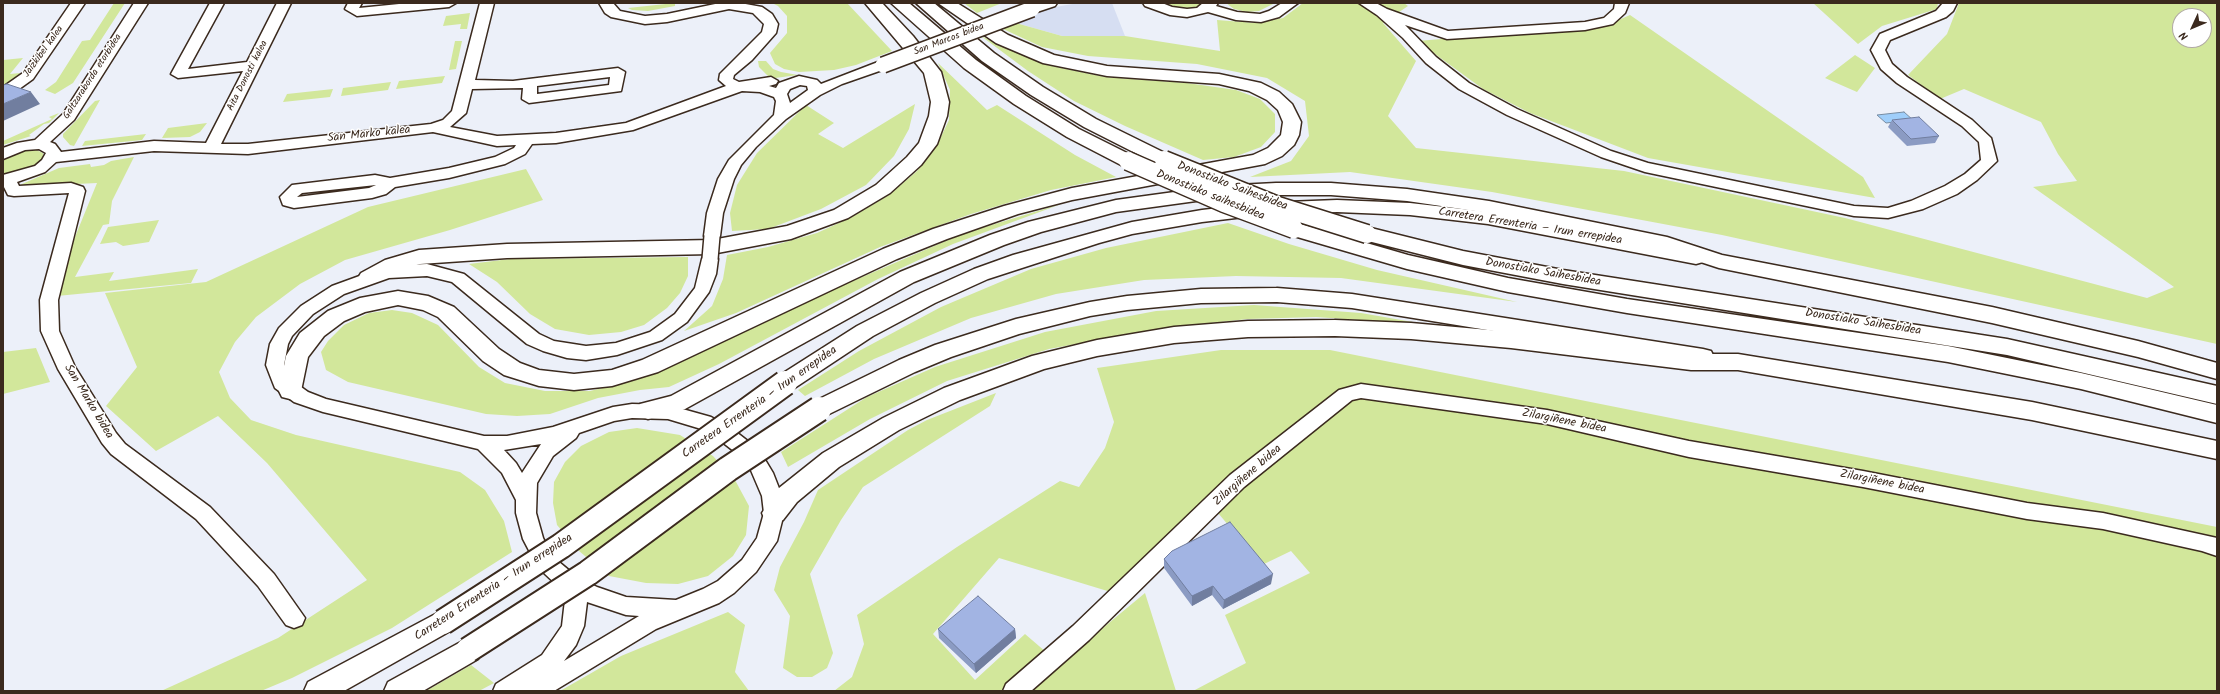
<!DOCTYPE html>
<html>
<head>
<meta charset="utf-8">
<style>
  body { margin:0 }
  #map { position:relative; width:2220px; height:694px; overflow:hidden; background:#ecf0f9; font-family:Kalam,sans-serif }
  canvas { display:block }
  .frame { position:absolute; inset:0; border:4px solid #3b2a1e; pointer-events:none }
  .north { position:absolute; left:2172px; top:8px; width:40px; height:40px; box-sizing:border-box; background:#fff; border:1px solid #b1aaa5; border-radius:50%; rotate:226deg; font-size:11px; font-weight:700; line-height:16px; text-align:center; color:#3b2a1e }
  .north::after { content:''; display:block; margin:auto; width:14px; height:18px; background:#3b2a1e; clip-path:polygon(50% 0,100% 100%,50% 72%,0 100%) }
</style>
</head>
<body>
<div id="map">
<canvas width="2220" height="694"></canvas>
<div class="frame"></div>
<div class="north">N</div>
</div>
<script>
const ctx = document.querySelector('canvas').getContext('2d');
ctx.lineJoin = 'round';
function paint(path, color) {
  ctx.fillStyle = color;
  ctx.fill(path, 'evenodd');
}
function shape(rows) {
  const path = new Path2D();
  for (const r of rows) {
    path.moveTo(r[0], r[1]);
    for (let i = 2; i < r.length; i += 2) path.lineTo(r[i], r[i + 1]);
  }
  return path;
}
function stroke(path, color, width, dash) {
  ctx.strokeStyle = color;
  ctx.lineWidth = width;
  ctx.lineCap = dash ? 'butt' : 'round';
  ctx.setLineDash(dash || []);
  ctx.stroke(path);
}
function write(font, color, halo, rows, align = 'center') {
  ctx.font = font + ' Kalam,sans-serif';
  ctx.lineWidth = 3;
  ctx.setLineDash([]);
  ctx.textBaseline = 'middle';
  ctx.strokeStyle = halo;
  ctx.fillStyle = color;
  for (const [text, x, y, turn = 0] of rows) {
    ctx.save();
    ctx.translate(x, y);
    ctx.rotate((+turn || 0) * Math.PI / 180);
    ctx.textAlign = isNaN(turn) ? turn : align;
    if (halo) ctx.strokeText(text, 0, 0);
    ctx.fillText(text, 0, 0);
    ctx.restore();
  }
}
const built = shape([
  [1078,3,1112,3,1125,36,1062,36,1016,23,1019,19,1050,8]
]);
const green = shape([
  [114,3,125,3,73,83,55,94,45,90,56,82,82,41,90,40],
  [675,3,675,6,648,11,632,10,628,8],
  [772,3,847,3,892,51,856,65,834,70,799,72,784,69,775,64,770,53,787,33,787,16,778,6],
  [964,3,1002,3,977,13],
  [1162,3,1204,3,1194,9,1179,10],
  [1226,3,1275,3,1259,11,1247,12,1234,9],
  [1303,3,1404,3,1408,6,1383,23,1416,61,1388,116,1416,148,1624,171,1845,218,2147,298,2174,287,2033,187,2077,181,2058,154,2041,122,1964,89,1940,99,1908,75,1947,34,1959,3,2217,3,2217,344,1722,235,1492,192,1350,172,1250,177,1291,161,1309,136,1305,101,1267,78,1197,64,1088,56,1042,47,1001,28,1016,23,1062,36,1125,36,1220,51,1217,20,1256,23,1283,18],
  [2180,16,2204,16,2204,40,2180,40],
  [1813,3,1938,3,1937,9,1882,26,1858,44],
  [470,13,467,29,460,29,461,24,443,26,446,16],
  [1630,15,1863,177,1875,198,1648,158,1530,113,1483,89,1417,41,1605,26],
  [981,36,1047,65,1105,77,1187,83,1236,90,1260,99,1275,114,1275,132,1261,147,1234,157,1203,160,1125,126,1074,101,1028,71],
  [455,41,462,41,456,69,449,70],
  [1855,55,1875,68,1857,92,1825,78],
  [23,58,10,74,20,73,16,79,3,89,3,60],
  [758,61,766,61,773,69,781,72,798,75,775,78,768,76,759,67],
  [938,63,987,110,997,105,1075,155,1116,177,1051,190,971,214,880,247,736,313,684,331,712,306,723,279,727,255,768,247,817,233,852,217,889,195,917,171,936,147,949,120,950,90],
  [445,76,442,83,396,89,399,81],
  [391,82,388,90,341,96,343,88],
  [333,89,330,97,283,102,287,94],
  [100,100,74,146,70,145,63,137,63,134,95,101],
  [915,104,909,129,894,156,866,185,821,209,768,229,732,231,730,213,737,185,757,153,806,105,834,123,818,134,843,148],
  [59,113,49,123,44,124,29,135,31,136,3,145,3,141,52,119,49,117],
  [207,123,200,132,190,137,162,138,168,128],
  [146,134,142,140,82,146,85,141],
  [34,149,43,153,44,157,36,165,11,175,3,175,3,157,19,151],
  [134,157,112,201,109,224,103,225,75,277,114,272,109,281,198,269,191,283,57,296,63,280,57,281,97,183,15,187,59,168,90,164,91,167,104,165,111,161],
  [526,169,543,200,450,230,345,260,300,284,256,317,235,342,219,372,230,398,251,420,296,435,460,472,485,490,504,521,512,552,392,628,292,678,261,691,161,691,278,638,367,580,267,463,218,416,156,451,106,406,137,367,105,293,206,282,368,207],
  [1064,203,953,244,878,279,719,364,669,387,640,390,598,398,550,414,517,416,486,414,348,382,326,370,321,352,328,341,344,325,369,313,392,310,412,313,438,325,479,367,505,383,545,391,590,391,639,379,811,299,962,234],
  [159,220,149,242,123,246,116,242,100,244,108,227],
  [1228,223,1289,244,1377,270,1517,302,1341,278,1236,276,1144,280,1056,294,971,318,874,359,805,396,798,390,859,351,941,307,1031,269,1106,248],
  [688,257,688,276,680,293,667,308,644,325,621,332,589,335,555,329,530,314,497,282,469,264,510,259],
  [1254,305,1361,313,1430,325,1316,317,1248,319,1163,328,1049,349,947,381,870,419,788,467,781,452,867,397,935,367,1045,332,1156,311],
  [36,348,50,382,3,394,3,352],
  [1221,350,1330,350,2217,527,2217,691,1193,691,1246,663,1225,615,1310,573,1291,551,1262,565,1207,500,1114,593,999,558,933,634,975,680,1025,634,1046,652,1001,691,834,691,852,677,864,644,857,615,957,547,1060,481,1079,487,1105,448,1114,422,1097,368],
  [996,393,990,406,863,487,841,520,810,574,833,653,827,668,812,677,797,677,783,668,790,616,774,590,780,567,804,522,818,490,908,430,927,420],
  [637,428,680,435,713,456,735,480,749,506,746,535,733,556,708,576,678,584,646,583,609,576,579,551,557,525,553,503,554,482,565,462,581,446,609,432],
  [1145,593,1176,691,1027,691],
  [728,612,745,625,735,672,749,691,560,691,621,656],
  [471,665,494,683,479,691,426,691]
]);
const water = shape([
  [1904,112,1913,120,1886,123,1877,115,1904,112]
]);
const minor = shape([
  [71,3,85,3,33,79,8,97,3,98,3,87,23,73,71,3],
  [134,3,148,3,74,120,50,142,55,144,61,152,154,141,206,143,243,71,178,78,171,74,210,3,224,3,188,69,247,62,277,3,291,3,221,144,248,144,431,124,443,120,452,111,480,3,494,3,475,80,513,81,618,68,625,72,621,91,529,103,522,99,523,88,472,89,466,113,450,127,497,136,556,133,626,123,726,86,719,80,720,74,762,32,764,24,753,13,729,9,667,22,645,24,611,17,605,13,599,3,613,3,620,11,645,16,667,14,720,3,740,3,762,7,772,14,778,24,776,33,752,60,734,75,733,79,739,82,771,77,778,81,776,84,769,86,776,88,779,83,799,76,817,80,821,84,878,62,888,62,890,65,888,68,842,84,820,95,786,119,756,147,741,165,734,179,723,213,720,236,718,240,712,241,706,240,704,236,707,213,718,179,729,160,774,115,776,101,774,97,760,92,742,91,633,130,556,143,532,144,525,154,505,164,449,178,395,187,386,194,372,198,294,208,283,205,280,197,292,185,375,175,390,178,449,168,495,157,514,148,516,145,497,146,433,132,248,154,154,151,56,162,45,172,17,182,19,186,71,183,83,187,85,191,58,300,59,331,75,367,116,433,125,444,210,507,274,574,305,618,302,625,294,628,286,625,258,586,196,519,111,454,102,443,58,369,41,331,40,300,69,193,14,196,8,195,3,185,3,175,35,166,42,160,46,153,39,149,25,150,3,159,3,148,17,143,35,140,63,114,134,3],
  [610,77,609,85,537,94,537,86,610,77],
  [800,85,807,86,808,90,790,103,787,94,790,89,800,85],
  [376,185,369,188,297,197,302,193,376,185],
  [348,3,362,3,359,8,409,3,456,3,449,7,357,16,345,9,348,3],
  [1037,3,1057,3,1055,6,1037,12,1027,12,1025,9,1027,6,1037,3],
  [1143,3,1162,3,1172,7,1187,9,1197,8,1203,3,1218,3,1216,6,1237,12,1260,14,1269,11,1282,3,1298,3,1279,17,1261,22,1236,20,1208,12,1187,17,1170,15,1145,6,1143,3],
  [1359,3,1376,3,1387,9,1448,31,1585,22,1604,18,1614,9,1615,3,1629,3,1625,13,1613,24,1585,30,1447,39,1405,25,1436,57,1469,83,1517,109,1611,151,1648,163,1854,206,1888,208,1911,201,1945,186,1965,174,1981,160,1979,142,1962,126,1897,83,1881,69,1871,50,1880,34,1936,11,1943,3,1957,3,1953,11,1946,17,1890,40,1885,50,1892,64,1907,77,1972,120,1991,138,1997,161,1977,180,1957,194,1923,209,1888,218,1854,216,1645,172,1601,157,1507,115,1459,89,1426,63,1403,38,1377,15,1359,3],
  [710,253,716,255,718,259,716,274,709,292,687,322,662,340,617,355,586,360,567,358,543,351,527,344,452,282,427,276,389,278,344,294,313,314,292,336,288,344,284,365,290,379,308,392,326,399,484,436,507,436,553,427,613,407,632,404,668,405,711,417,731,428,749,442,764,458,773,473,782,496,784,513,777,541,756,572,734,593,719,603,656,629,554,691,493,691,496,684,542,655,562,626,565,600,561,589,545,574,534,560,523,539,516,513,516,500,502,473,478,449,323,412,294,402,275,388,273,383,266,365,270,344,279,328,301,306,332,286,387,266,427,264,464,274,539,334,554,341,586,346,616,343,650,332,675,314,695,288,702,259,704,255,710,253],
  [632,418,668,419,698,428,717,438,735,452,750,468,762,496,764,513,757,538,742,560,718,581,703,589,676,600,626,597,597,587,577,577,559,562,548,548,543,538,536,513,537,483,553,456,576,438,579,433,614,421,632,418],
  [541,444,522,473,516,463,504,450,541,444],
  [587,602,626,615,639,616,564,661,576,645,584,626,587,602],
  [1361,384,1547,410,1689,441,1863,471,2027,503,2103,513,2217,538,2217,556,2202,551,2103,529,2027,519,1863,487,1689,457,1547,424,1361,398,1352,400,1244,487,1089,640,1031,691,1003,691,1006,684,1073,626,1230,475,1339,390,1361,384]
]);
const major = shape([
  [1337,200,1410,203,1488,212,1696,250,1703,252,1706,257,1703,262,1696,264,1488,224,1410,215,1337,212,1261,215,1202,222,1132,234,1099,243,988,279,935,303,873,336,793,389,785,391,777,389,774,383,777,377,857,326,921,293,974,269,1013,255,1132,222,1202,210,1261,203,1337,200],
  [1277,288,1352,294,1703,349,1711,351,1714,357,1711,363,1703,365,1352,308,1277,302,1201,303,1127,310,1090,316,1019,334,951,357,915,372,827,415,819,418,811,415,807,409,811,403,899,360,935,345,1016,319,1090,302,1127,296,1201,289,1277,288],
  [443,610,452,614,456,622,452,630,344,691,304,691,308,682,443,610],
  [468,638,478,641,482,650,478,659,423,691,384,691,388,682,468,638]
]);
const highway = shape([
  [865,3,882,3,913,36,941,72,949,102,947,116,937,144,921,165,890,193,848,218,791,239,712,254,507,258,420,264,399,270,368,285,361,283,358,278,361,273,385,260,419,250,507,244,712,240,787,226,834,210,876,185,907,157,919,143,929,116,931,102,924,73,865,3],
  [891,3,909,3,976,60,1026,96,1079,129,1135,157,1137,161,1135,165,1128,167,1121,165,1067,137,1014,104,964,68,891,3],
  [916,3,934,3,994,53,1043,87,1096,119,1171,156,1173,160,1171,164,1164,166,1157,164,1084,127,1031,95,982,61,916,3],
  [938,3,957,3,1008,35,1054,55,1107,66,1219,74,1261,83,1279,92,1292,104,1301,122,1299,135,1294,145,1282,156,1265,164,1072,200,1018,214,947,239,897,259,658,372,612,386,574,390,539,386,504,375,483,361,438,317,423,310,398,305,365,312,344,321,324,336,308,357,301,391,298,397,290,399,282,397,279,391,286,356,300,333,328,311,360,298,398,291,428,296,454,307,499,349,520,363,539,370,574,374,612,370,642,360,883,249,933,229,1004,206,1072,188,1253,155,1268,148,1281,135,1283,122,1278,110,1267,100,1249,91,1219,84,1107,76,1043,63,996,43,938,3],
  [1276,183,1331,183,1407,189,1489,201,1667,237,1722,255,1992,307,2138,341,2217,363,2217,379,2138,357,1992,323,1719,268,1664,250,1489,213,1407,201,1331,195,1276,195,1218,198,1116,212,1041,232,1004,245,914,282,685,409,648,419,640,416,636,410,640,404,671,396,900,272,990,235,1028,222,1116,200,1218,186,1276,183],
  [1294,222,1408,255,1508,278,1627,299,1948,346,2081,373,2217,405,2217,423,2081,389,1948,362,1627,313,1508,292,1407,269,1287,234,1284,229,1287,224,1294,222],
  [1367,227,1463,251,1563,270,2007,339,2217,386,2217,404,2007,355,1563,284,1463,265,1360,239,1357,234,1360,229,1367,227],
  [1335,320,1411,323,1511,332,1691,354,1738,354,2032,402,2217,441,2217,459,2032,420,1738,370,1691,370,1511,348,1411,339,1335,336,1248,337,1174,343,1097,356,1044,369,960,400,899,430,839,467,797,502,783,520,774,523,765,520,762,513,779,488,823,453,883,418,944,388,1032,356,1097,340,1174,327,1248,321,1335,320]
]);
const minorBridge = shape([
  [883,65,1032,9],
  [710,259,712,236]
]);
const majorBridge = shape([
  [443,622,561,546,785,383],
  [468,650,588,573,728,469,819,409]
]);
const highwayBridge = shape([
  [1164,160,1278,206,1367,234],
  [1128,161,1224,203,1294,229]
]);
const wall = shape([
  [1892,120,1939,136,1935,143,1907,146,1888,127],
  [1164,559,1271,584,1223,609,1212,595,1192,606,1164,568],
  [938,629,1015,629,1016,638,976,673,939,638]
]);
const shadedWall = shape([
  [31,92,40,104,3,121,3,104],
  [1273,574,1271,584,1223,609,1224,600],
  [1213,586,1212,595,1192,606,1192,596],
  [1015,629,1016,638,976,673,974,664]
]);
const building = shape([
  [7,84,31,92,3,104,3,85,7,84],
  [1919,117,1939,136,1911,139,1892,120,1919,117],
  [1230,522,1273,574,1224,600,1213,586,1192,596,1164,559,1172,551,1230,522],
  [978,596,1015,629,974,664,938,629,978,596]
]);
const farStreetnames = [
  ["San Marcos bidea",949,40,-21],
  ["Jaizkibel kalea",44,52,-54],
  ["Aita Donosti kalea",248,76,-63],
  ["Galtzaraborda etorbidea",93,77,-57]
];
const streetNames = [
  ["San Marko kalea",369,135,-6],
  ["Donostiako Saihesbidea",1232,187,21],
  ["Donostiako saihesbidea",1210,196,22],
  ["Carretera Errenteria – Irun errepidea",1530,227,9],
  ["Donostiako Saihesbidea",1543,273,10],
  ["Donostiako Saihesbidea",1863,323,9],
  ["San Marko bidea",88,402,59],
  ["Carretera Errenteria – Irun errepidea",760,403,-35],
  ["Zilargiñene bidea",1564,422,11],
  ["Zilargiñene bidea",1248,476,-41],
  ["Zilargiñene bidea",1882,483,11],
  ["Carretera Errenteria – Irun errepidea",494,588,-33]
];
paint(built, '#d6def2');
paint(green, '#d2e79b');
paint(water, '#9fcefa');
stroke(water, '#778ca2', 1);
stroke(minor, '#3b2a1e', 3);
stroke(major, '#3b2a1e', 3);
stroke(highway, '#3b2a1e', 3);
paint(minor, '#fff');
paint(major, '#fff');
paint(highway, '#fff');
stroke(minorBridge, '#3b2a1e', 18, []);
stroke(majorBridge, '#3b2a1e', 28, []);
stroke(highwayBridge, '#3b2a1e', 21, []);
stroke(minorBridge, '#fff', 15);
stroke(majorBridge, '#fff', 24);
stroke(highwayBridge, '#fff', 18);
paint(wall, '#8b9bc3');
paint(shadedWall, '#717e9f');
paint(building, '#a2b4e3');
stroke(building, '#717e9f', 1);
write('10px', '#3b2a1e', '#fff', farStreetnames);
write('12px', '#3b2a1e', '#fff', streetNames);
</script>
</body>
</html>
